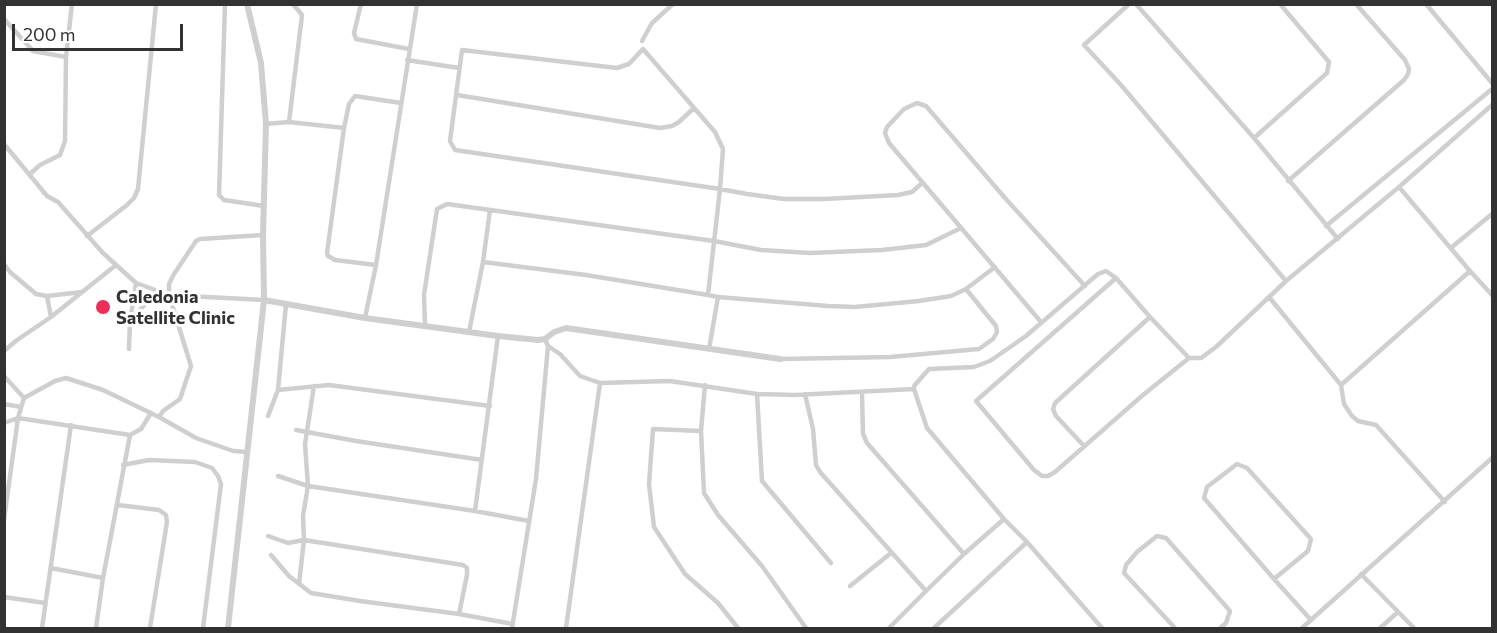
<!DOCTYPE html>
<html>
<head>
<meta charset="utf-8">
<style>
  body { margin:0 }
  #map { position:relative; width:1497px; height:633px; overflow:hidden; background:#fff; font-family:Commissioner,sans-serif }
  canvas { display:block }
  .frame { position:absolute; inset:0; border:6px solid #323232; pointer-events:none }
  .scale { position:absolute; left:12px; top:24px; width:171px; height:27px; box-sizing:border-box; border:3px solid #323232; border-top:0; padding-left:8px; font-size:18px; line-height:21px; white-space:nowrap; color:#323232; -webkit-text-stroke:4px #fff; paint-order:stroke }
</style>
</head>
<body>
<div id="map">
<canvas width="1497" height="633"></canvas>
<div class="frame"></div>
<div class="scale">200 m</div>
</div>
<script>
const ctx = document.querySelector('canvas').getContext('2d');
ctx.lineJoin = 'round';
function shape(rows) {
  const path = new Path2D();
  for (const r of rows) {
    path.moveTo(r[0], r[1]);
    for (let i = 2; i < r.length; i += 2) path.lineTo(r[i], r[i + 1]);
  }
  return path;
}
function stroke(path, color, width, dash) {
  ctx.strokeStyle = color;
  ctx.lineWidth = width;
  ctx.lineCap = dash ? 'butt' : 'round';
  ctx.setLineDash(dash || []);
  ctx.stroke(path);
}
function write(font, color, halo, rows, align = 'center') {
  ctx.font = font + ' Commissioner,sans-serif';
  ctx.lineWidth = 6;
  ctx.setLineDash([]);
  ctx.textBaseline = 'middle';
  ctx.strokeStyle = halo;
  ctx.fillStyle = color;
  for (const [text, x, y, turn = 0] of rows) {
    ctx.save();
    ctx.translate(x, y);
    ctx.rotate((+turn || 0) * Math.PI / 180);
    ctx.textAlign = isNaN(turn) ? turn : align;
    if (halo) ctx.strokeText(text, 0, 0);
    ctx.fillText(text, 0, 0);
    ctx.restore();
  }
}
const minor = shape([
  [225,4,219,195,224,200,264,206],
  [361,4,354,33,356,39,409,49],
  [1129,4,1084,45,1121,85,1286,281],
  [1136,4,1254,138,1338,239],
  [1426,4,1492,83],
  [4,19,33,51,66,57],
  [642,41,652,23,673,4],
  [407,60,459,68],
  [457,95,660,128,672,126,679,122,694,108],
  [289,122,302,15,293,4],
  [266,124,289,122,344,128],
  [1254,138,1327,73,1329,62,1280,4],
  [4,144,47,196,58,202,103,253,136,283,169,295,264,300],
  [30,174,40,165,60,155,65,141,66,57,72,4],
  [1288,181,1404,80,1408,74,1409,69,1405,60,1356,4],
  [1326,226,1492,89],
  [87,236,127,205,134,198,138,189,156,4],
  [1452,247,1492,214],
  [483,262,586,275,708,295],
  [4,264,10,272,36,294,47,296,82,292],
  [376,265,335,260,328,256,327,253,344,128,349,104,355,96,401,103],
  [1470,271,1492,295],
  [1116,278,976,401,1034,470,1042,476,1048,476,1055,472,1143,395,1189,358],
  [47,296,51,317],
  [718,297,828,306,855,307,919,301,951,296,966,289,995,267],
  [1269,297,1341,385,1344,404,1352,416,1358,421,1376,425,1445,502],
  [365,318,376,265,417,4],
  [130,321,136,283],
  [1041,322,889,143,885,133,887,127,904,109,917,103,926,106,1005,198,1085,286],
  [425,326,424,295,437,209,447,204,714,241,761,250,810,253,882,250,926,245,961,228],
  [469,332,483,262,490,210],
  [548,346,560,354,580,376,600,383,670,381,757,394,795,395,914,389],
  [129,349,130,321,157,291],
  [709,349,718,297,708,295,720,189,723,149,715,132,643,49,629,64,617,68,462,50,450,141,455,150,720,189,747,194,784,199,824,199,898,195,912,192,922,183],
  [4,351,17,340,51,317,116,265],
  [780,359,890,357,979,349,993,339,997,332,996,326,966,289],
  [4,376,24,398],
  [705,385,701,431,704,493,718,515,762,566,806,628],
  [1341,385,1470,271,1399,187],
  [278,390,329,385,490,406],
  [862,393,863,434,867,443,964,554,1004,519],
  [757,394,762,481,831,563],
  [805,394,813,429,816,465,820,472,926,591,964,554],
  [4,404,21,407],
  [268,416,278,390,286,304],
  [159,417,163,411,180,399,191,366,169,295,169,284,174,274,196,241,200,239,263,235],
  [4,423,18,418,130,435,141,429,151,413],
  [296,430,356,441,482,460],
  [701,431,653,429,649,484,654,527,685,574,718,603,738,628],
  [1084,446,1056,416,1053,409,1055,403,1150,317],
  [123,465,149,460,195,462,212,468,218,476,221,484,203,628],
  [278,476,308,486,475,511,529,521],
  [118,505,159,510,166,515,167,522,150,628],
  [475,511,498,336],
  [4,520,18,418,24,398,55,381,66,378,103,390,159,417,196,438,233,451,247,452],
  [268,536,288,543,304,540,463,565,467,568,467,575,459,614],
  [271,555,289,576,311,593,360,601,459,614,513,624],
  [51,568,103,578],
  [1361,574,1414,628],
  [1274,579,1308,551,1311,539,1247,468,1237,464,1207,487,1204,498,1274,579,1311,620],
  [299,584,304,540,303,516,308,486,305,444,314,386],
  [850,586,891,553],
  [4,597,45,603],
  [42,628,71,425],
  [96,628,103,578,130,435],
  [512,628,536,479,548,346,545,339],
  [566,628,600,383],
  [889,628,926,591],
  [934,628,1027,542],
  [1102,628,1027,542,1004,519,927,428,914,389,914,386,929,369,974,367,990,361,1026,336,1098,274,1106,271,1116,278,1150,317,1189,358,1201,358,1216,347,1286,281,1399,187,1492,105],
  [1175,628,1124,573,1126,565,1137,552,1157,536,1166,538,1230,611,1226,623,1220,628],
  [1302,628,1492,458],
  [1380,628,1398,612]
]);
const tertiary = shape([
  [264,300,365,318,498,336,538,340,545,339,554,332,566,328,780,359],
  [228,628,264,300,263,235,266,124,261,63,247,4]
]);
const markers = [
  [103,307,8,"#ee2e56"]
];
const poiNames = [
  ["Caledonia",116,297],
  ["Satellite Clinic",116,318]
];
stroke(minor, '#cfcfcf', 4.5);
stroke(tertiary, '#cfcfcf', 6);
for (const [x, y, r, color] of markers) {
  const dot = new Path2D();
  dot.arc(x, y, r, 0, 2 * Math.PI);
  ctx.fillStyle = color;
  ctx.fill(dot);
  stroke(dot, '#fff', 2);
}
write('bold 18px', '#323232', '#fff', poiNames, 'left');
</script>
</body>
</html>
